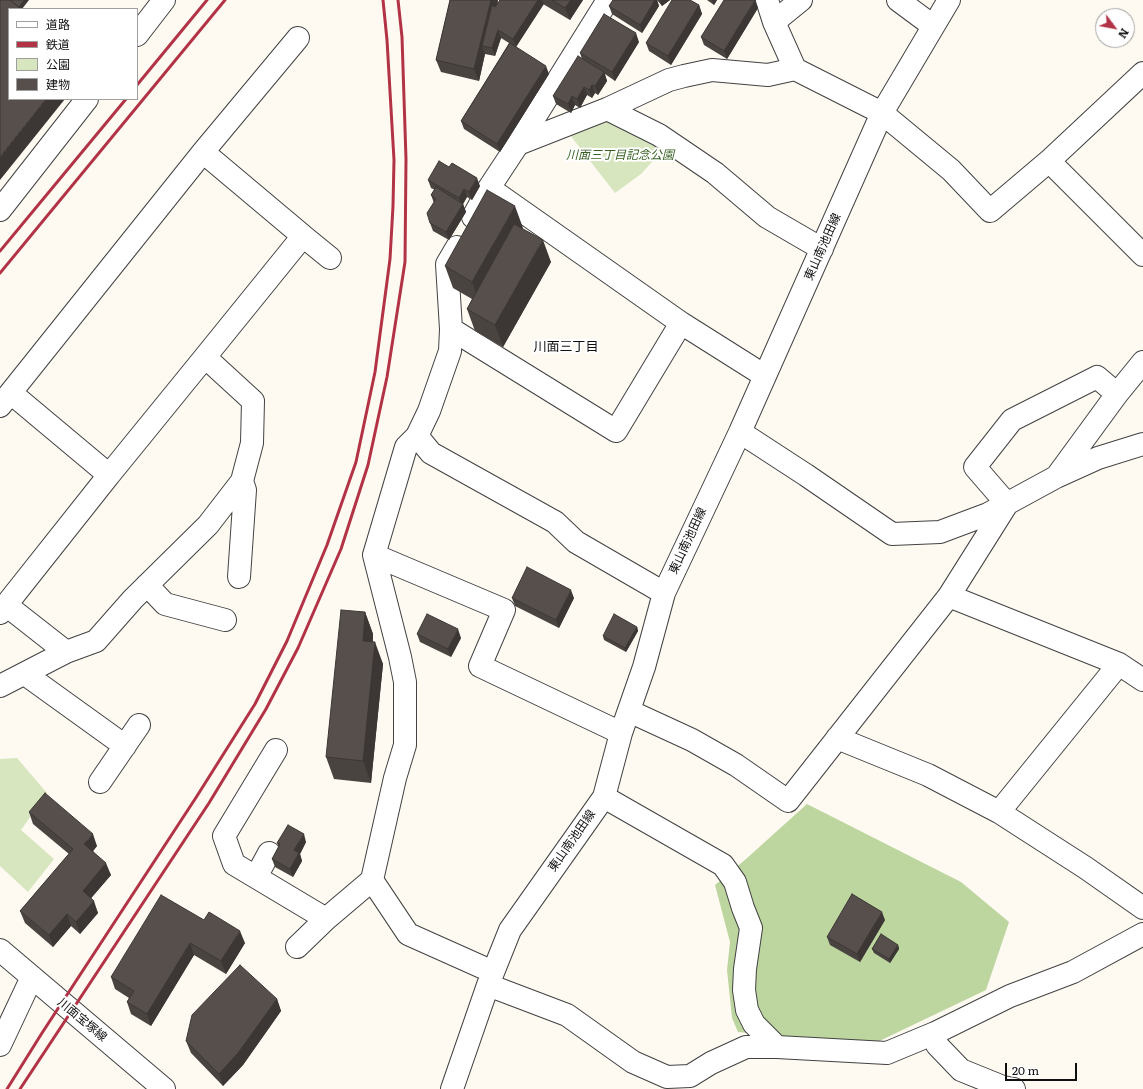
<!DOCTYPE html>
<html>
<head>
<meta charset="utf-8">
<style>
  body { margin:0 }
  #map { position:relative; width:1143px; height:1089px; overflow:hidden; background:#fefaf2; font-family:Literata,"Noto Sans JP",serif }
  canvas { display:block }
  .legend { position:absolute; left:8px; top:8px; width:130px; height:92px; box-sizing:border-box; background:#fff; border:1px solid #9f9f9f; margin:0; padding:5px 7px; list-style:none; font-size:12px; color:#0f0f0f }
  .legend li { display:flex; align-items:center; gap:8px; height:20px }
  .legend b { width:20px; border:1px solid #9f9f9f }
  .north { position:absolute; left:1095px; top:8px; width:40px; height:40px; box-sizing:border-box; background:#fff; border:1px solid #9f9f9f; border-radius:50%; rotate:122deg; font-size:11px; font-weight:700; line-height:16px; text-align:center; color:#0f0f0f }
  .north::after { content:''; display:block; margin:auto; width:14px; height:18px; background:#b33346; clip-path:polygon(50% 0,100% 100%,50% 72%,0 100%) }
  .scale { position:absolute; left:1005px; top:1063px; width:72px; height:18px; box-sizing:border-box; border:2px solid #0f0f0f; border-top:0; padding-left:5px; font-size:12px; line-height:14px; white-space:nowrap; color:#0f0f0f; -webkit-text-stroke:3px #fff; paint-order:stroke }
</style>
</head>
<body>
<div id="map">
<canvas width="1143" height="1089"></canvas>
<ul class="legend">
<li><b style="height:5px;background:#fff"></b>道路</li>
<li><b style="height:5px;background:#b33346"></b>鉄道</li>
<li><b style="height:11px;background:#d7e6be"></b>公園</li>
<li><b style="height:11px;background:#564f4c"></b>建物</li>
</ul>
<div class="north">N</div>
<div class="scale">20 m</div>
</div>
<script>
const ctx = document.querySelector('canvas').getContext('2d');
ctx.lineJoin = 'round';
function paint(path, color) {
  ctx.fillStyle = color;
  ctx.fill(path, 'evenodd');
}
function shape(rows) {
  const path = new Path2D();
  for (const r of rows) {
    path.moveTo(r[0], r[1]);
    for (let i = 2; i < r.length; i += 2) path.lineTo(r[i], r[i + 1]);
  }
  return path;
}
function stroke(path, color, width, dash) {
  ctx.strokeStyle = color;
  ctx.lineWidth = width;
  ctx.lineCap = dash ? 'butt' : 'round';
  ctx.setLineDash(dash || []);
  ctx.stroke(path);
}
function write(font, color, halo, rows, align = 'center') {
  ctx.font = font + ' Literata,"Noto Sans JP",serif';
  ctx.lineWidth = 4;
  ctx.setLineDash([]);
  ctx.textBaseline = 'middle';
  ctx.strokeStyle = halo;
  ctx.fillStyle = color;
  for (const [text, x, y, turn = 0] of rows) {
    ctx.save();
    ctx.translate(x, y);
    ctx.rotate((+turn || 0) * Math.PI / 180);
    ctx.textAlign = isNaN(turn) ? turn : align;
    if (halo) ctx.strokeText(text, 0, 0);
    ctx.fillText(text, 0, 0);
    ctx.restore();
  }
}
const green = shape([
  [607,118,664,149,641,174,615,193,570,135],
  [17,758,47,793,21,830,54,859,28,892,0,866,0,759]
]);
const forest = shape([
  [807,804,961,882,1009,922,986,990,871,1045,738,1032,732,1018,727,970,730,942,715,885,746,859]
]);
const minor = shape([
  [767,0,774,22,795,69],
  [898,0,933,26],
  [774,22,801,0],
  [137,35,164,0],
  [607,109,659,135,715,173,767,217,822,249],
  [518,144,608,0],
  [1049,161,1143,255],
  [489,188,681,323,765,376],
  [0,210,87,99],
  [473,217,489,188,518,144,607,109,669,80,684,76,712,70,768,75,795,69,882,113,951,170,990,211,1049,161,1143,73],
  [303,236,330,258],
  [457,247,447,264,451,329,450,351,429,411,417,436,406,447,374,555,400,657,405,682,405,745,395,778,372,880,408,934,493,972],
  [451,329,616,431,681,323],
  [0,406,203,152,298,38],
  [740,432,806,475,892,534,940,532,988,514,1056,477,1098,458,1143,444],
  [417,436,431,453,555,522,576,542,664,593],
  [109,475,205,357],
  [1057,476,1117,394],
  [374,555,504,610,480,666,621,733],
  [239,577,245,490,242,481],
  [147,585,165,604,225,620],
  [949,596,1119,664,1143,680],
  [6,605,109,475,11,393],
  [0,613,6,605,66,652],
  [25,674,125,746],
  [0,686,66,652,96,641,133,599,208,525,242,481,252,443,253,401,205,357,303,236,203,152],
  [629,711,692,740,736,765,788,801,949,596,1007,504,975,467,1012,420,1097,377,1117,394,1143,362],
  [837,738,928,775,999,812,1086,868,1143,908],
  [276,750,224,836,234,864,326,919],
  [100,782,139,725],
  [604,797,723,865,735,882,743,908,751,928,745,969,744,990,747,1010,754,1024,777,1047,887,1053,935,1033,1010,996,1073,972,1143,934],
  [999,812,1119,664],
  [256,877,269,853],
  [297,947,326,919,372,880],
  [0,950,164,1089],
  [488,985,567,1015,633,1062,667,1077,690,1076,711,1063,746,1047,777,1047],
  [935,1033,937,1045,961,1070,1003,1087,1014,1089],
  [0,1045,32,977],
  [452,1089,488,985,510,930,604,797,621,733,644,667,664,593,740,432,882,113,949,0]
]);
const rail = shape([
  [137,85,207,0],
  [0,251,126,99],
  [0,273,225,0],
  [7,1089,42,1033,197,796,255,704,287,641,327,545,356,462,375,372,390,259,393,206,394,160,387,40,383,0],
  [20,1089,209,803,266,709,298,648,341,549,368,465,387,377,405,262,406,159,402,37,398,0]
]);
const wall = shape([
  [450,0,498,0,497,5,500,0,583,0,570,20,543,4,516,47,549,74,500,152,464,129,461,121,509,43,501,38,495,56,485,54,479,81,441,72,436,60],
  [613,0,657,0,659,6,642,33,612,14,609,6],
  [657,0,670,0,662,6],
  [707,0,717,0,714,5],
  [699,5,702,14,671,65,649,51,646,43],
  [758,8,727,59,704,45,701,37],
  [639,42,615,81,605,74,607,81,598,95,595,93,592,98,587,95,580,108,575,105,571,113,556,104,553,96,582,59,580,53],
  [428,180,480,186,472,200,467,197,463,204,466,212,449,240,433,231,430,223,434,203,431,195,435,190,431,188],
  [523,228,523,229,551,262,503,347,475,331,467,309,472,299,453,288,445,266],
  [512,598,574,598,559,628,515,606],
  [365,612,373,634,373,642,383,664,371,783,334,779,326,757],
  [637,627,638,631,626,652,604,640,603,636],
  [417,634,461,638,451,657,420,642],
  [29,812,97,846,93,851,111,875,91,898,98,913,80,934,71,926,53,947,25,923,20,911,69,854,33,824],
  [306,842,300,854,302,861,293,877,275,867,272,859,279,847,277,843],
  [204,920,245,943,226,974,194,955,151,1026,131,1014,127,1002,129,998,115,989,111,977],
  [885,920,860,962,830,945,827,937],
  [898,945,899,949,890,963,874,953,872,949],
  [277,999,281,1011,243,1065,223,1086,191,1053,186,1041]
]);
const shadedWall = shape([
  [24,0,29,0,22,9,17,9],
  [491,0,498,0,487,47,482,46,485,54,479,81,474,69],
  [538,0,542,0,544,4,516,47,513,39],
  [571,0,583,0,570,20,565,8],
  [655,0,657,0,659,6,642,33,640,25],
  [660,0,670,0,662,6],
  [712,0,717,0,714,5],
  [755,0,758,8,727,59,724,51],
  [699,5,702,14,671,65,668,56],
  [498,30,501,38,495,56,492,48],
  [636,33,639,42,615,81,612,72],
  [546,66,549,74,500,152,497,144],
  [604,72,607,81,598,95,595,86],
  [592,85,595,93,592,98,589,90],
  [584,87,587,95,580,108,577,99],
  [572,96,575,105,571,113,568,104],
  [46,99,65,99,0,180,0,157],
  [477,178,480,186,472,200,469,192],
  [464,189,467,197,463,204,466,212,449,240,446,232,462,206,459,198],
  [515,206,523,228,480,304,472,282],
  [543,240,551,262,503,347,495,325],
  [571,590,574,598,559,628,556,620],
  [365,612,373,634,371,663,363,641],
  [637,627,638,631,626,652,625,648],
  [458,629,461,638,451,657,448,649],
  [375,642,383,664,371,783,363,761],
  [93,834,97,846,89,856,84,844],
  [304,834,306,842,300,854,302,861,293,877,290,869,294,850],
  [106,863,111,875,87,903,83,891],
  [94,901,98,913,80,934,76,922],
  [882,912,885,920,860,962,857,954],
  [67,914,71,926,53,947,49,935],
  [240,931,245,943,226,974,221,961],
  [190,943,194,955,151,1026,147,1014],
  [898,945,899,949,890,963,889,959],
  [277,999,281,1011,243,1065,223,1086,219,1074]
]);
const building = shape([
  [0,0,10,0,21,9,9,9,9,99,46,99,0,157,0,0],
  [10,0,24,0,19,7,10,0],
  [450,0,491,0,474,69,436,60,450,0],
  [500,0,538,0,513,39,498,30,492,48,482,46,492,5,495,7,500,0],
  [552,0,571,0,565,8,552,0],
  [613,0,655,0,640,25,609,6,613,0],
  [672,0,690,0,699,5,668,56,646,43,672,0],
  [724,0,755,0,724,51,701,37,724,0],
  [604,14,636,33,612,72,580,53,604,14],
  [510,43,546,66,497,144,461,121,510,43],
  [578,56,604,72,595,86,592,85,589,90,584,87,577,99,572,96,568,104,553,96,578,56],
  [439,161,449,167,452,163,477,178,469,192,464,189,459,198,428,180,439,161],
  [436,187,463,204,446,232,430,223,427,213,436,199,431,195,436,187],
  [487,190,515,206,472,282,445,266,487,190],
  [514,224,543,240,495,325,467,309,514,224],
  [527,567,571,590,556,620,512,598,527,567],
  [341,610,365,612,363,641,375,642,363,761,326,757,341,610],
  [427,614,458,629,448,649,417,634,427,614],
  [614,614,637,627,625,648,603,636,614,614],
  [45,793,93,834,84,844,106,863,83,891,94,901,76,922,67,914,49,935,20,911,73,849,29,812,45,793],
  [288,825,304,834,294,850,299,853,290,869,272,859,280,844,277,843,288,825],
  [852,894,882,912,857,954,827,937,852,894],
  [161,895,204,920,209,912,240,931,221,961,190,943,147,1014,127,1002,134,991,111,977,161,895],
  [881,934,898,945,889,959,872,949,881,934],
  [240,965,277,999,238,1053,219,1074,186,1041,192,1015,240,965]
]);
const parkNames = [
  ["川面三丁目記念公園",620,155]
];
const streetNames = [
  ["東山南池田線",823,247,-66],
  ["東山南池田線",688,541,-65],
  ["東山南池田線",572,841,-55],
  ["川面宝塚線",82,1020,40]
];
const neighbourhoodNames = [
  ["川面三丁目",566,347]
];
paint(green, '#d7e6be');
paint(forest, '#bdd59e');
stroke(minor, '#424242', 24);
stroke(minor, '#fff', 22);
stroke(rail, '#b33346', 3);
paint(wall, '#4a4441');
paint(shadedWall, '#3c3735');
paint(building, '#564f4c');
stroke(building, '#3c3735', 1);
write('italic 12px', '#376124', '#fff', parkNames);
write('12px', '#0f0f0f', '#fff', streetNames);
write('13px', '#0f0f0f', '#fff', neighbourhoodNames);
</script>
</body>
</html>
